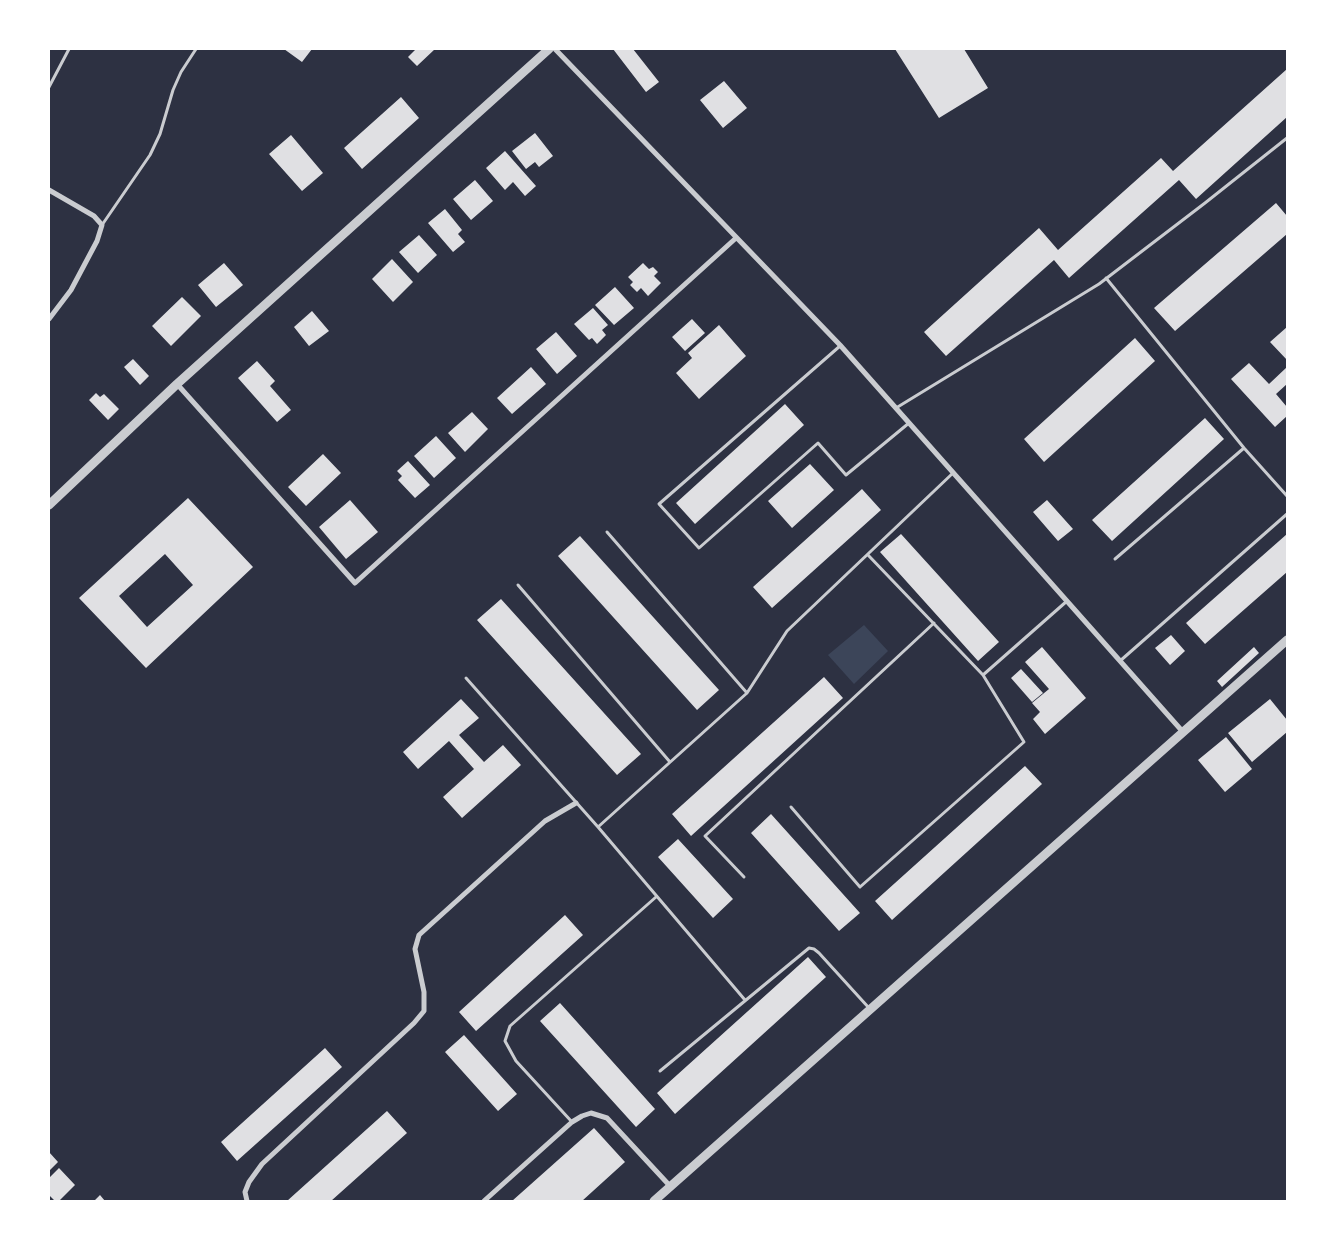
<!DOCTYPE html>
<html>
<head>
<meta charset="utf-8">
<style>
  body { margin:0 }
  #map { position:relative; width:1336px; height:1250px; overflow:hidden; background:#2d3142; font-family:"DejaVu Sans",sans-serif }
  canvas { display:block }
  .frame { position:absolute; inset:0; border:50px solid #fff; pointer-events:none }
</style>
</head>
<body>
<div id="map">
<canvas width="1336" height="1250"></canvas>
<div class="frame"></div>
</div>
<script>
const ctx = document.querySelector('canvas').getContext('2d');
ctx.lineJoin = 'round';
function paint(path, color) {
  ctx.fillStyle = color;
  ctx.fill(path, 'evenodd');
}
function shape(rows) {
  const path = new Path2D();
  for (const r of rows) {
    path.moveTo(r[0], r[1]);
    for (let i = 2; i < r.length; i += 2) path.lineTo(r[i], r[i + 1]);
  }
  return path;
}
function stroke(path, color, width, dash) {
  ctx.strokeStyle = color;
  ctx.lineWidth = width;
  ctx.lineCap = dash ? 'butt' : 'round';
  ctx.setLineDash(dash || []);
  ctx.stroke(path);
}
const green = shape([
  [864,625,888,651,854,684,828,655]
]);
const building = shape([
  [284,49,312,49,302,62],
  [416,49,435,49,417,66,408,57],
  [613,49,633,49,659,82,646,92],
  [895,49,964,49,988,88,939,118],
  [1287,69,1287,117,1196,199,1179,180,1069,278,1054,260,946,356,924,332,1039,228,1058,250,1161,158,1173,171],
  [724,81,747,108,723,128,700,100],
  [401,97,419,118,362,169,344,148],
  [535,133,553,156,539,167,535,162,526,169,512,151],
  [291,135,323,173,302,191,269,154],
  [505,151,536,186,525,196,513,182,505,190,486,168],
  [475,180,493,201,471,220,453,199],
  [1276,203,1287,216,1287,234,1175,331,1154,308],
  [445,209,462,230,458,234,465,242,453,252,428,223],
  [419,235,437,255,418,273,399,252],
  [392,259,413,282,393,302,372,279],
  [224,263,243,285,216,307,198,285],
  [643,263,649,269,653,267,658,272,654,276,661,283,648,296,641,288,637,292,630,285,633,282,628,277],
  [615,287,634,308,614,325,595,305],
  [182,297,201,316,171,346,152,326],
  [593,308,608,325,602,330,606,335,597,344,592,338,589,340,574,324],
  [312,311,329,331,309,346,294,327],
  [692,319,705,333,685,351,672,337],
  [719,325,746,356,699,399,676,373,692,358,688,353],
  [1287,327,1287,360,1270,342],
  [556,332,577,356,557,374,536,349],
  [1135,338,1155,361,1044,462,1024,439],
  [133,359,149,376,140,385,124,367],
  [257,361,275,381,270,386,291,410,277,422,238,378],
  [1249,363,1269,384,1287,367,1287,384,1276,394,1287,407,1287,416,1275,427,1231,379],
  [531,367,546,384,512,414,497,398],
  [96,393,100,397,104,394,119,409,108,420,89,400],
  [785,404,804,425,695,524,676,503],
  [472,412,488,429,465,452,448,433],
  [1205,418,1224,439,1112,541,1092,520],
  [436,436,456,458,434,478,414,456],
  [323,454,341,473,306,506,288,487],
  [408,461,430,485,415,498,398,480,402,476,397,471],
  [810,464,834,490,792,528,768,501],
  [862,489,881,510,772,608,753,587],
  [188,498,253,567,146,668,79,598],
  [165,554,193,585,147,627,119,596],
  [350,500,378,532,346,559,319,527],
  [1047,500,1073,529,1058,541,1033,512],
  [901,534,999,642,978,661,880,552],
  [1287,534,1287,572,1205,644,1186,623],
  [580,536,719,690,697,710,558,556],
  [501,599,641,754,617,775,477,620],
  [1171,635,1185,651,1170,665,1155,648],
  [1042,647,1086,698,1045,734,1033,719,1040,712,1032,703,1049,689,1025,662],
  [1254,647,1259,653,1222,687,1217,681],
  [1021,669,1043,693,1032,702,1011,678],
  [824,677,843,698,691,836,672,814],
  [461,699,479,718,459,735,484,762,503,745,521,765,462,818,443,797,474,769,449,741,418,769,403,752],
  [1270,699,1287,720,1287,732,1252,762,1228,733],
  [1226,737,1252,769,1225,792,1198,760],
  [1025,766,1042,784,892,920,875,901],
  [771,814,860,913,839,931,751,833],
  [678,839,733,899,713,918,658,857],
  [565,915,583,935,476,1031,459,1012],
  [808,957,826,977,675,1114,657,1093],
  [560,1003,655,1109,636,1127,540,1021],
  [464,1035,517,1094,498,1111,445,1052],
  [325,1048,342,1067,237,1161,221,1142],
  [387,1111,407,1133,331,1201,287,1201],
  [594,1128,625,1162,582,1201,512,1201],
  [49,1152,58,1162,49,1171],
  [59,1168,75,1185,59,1201,55,1201,49,1195,49,1178],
  [100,1195,105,1201,94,1201]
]);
const service = shape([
  [49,87,69,49],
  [102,225,150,155,160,134,173,90,181,72,196,49],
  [1106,278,1244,448,1287,496],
  [840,346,659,504,699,548,818,443,846,475,909,423],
  [896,408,1099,284,1205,203,1287,138],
  [607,532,747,693],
  [868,555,983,675],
  [1115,559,1244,448],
  [518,585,670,762],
  [1120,661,1287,514],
  [466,678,598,827,745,1000],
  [791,807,860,887,1024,742,983,675,1067,601],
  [598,827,747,693,787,631,953,473],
  [744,877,705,836,934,623],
  [660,1071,809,948,814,949,819,953,869,1008],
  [572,1122,516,1061,505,1041,510,1026,656,897]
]);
const minor = shape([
  [555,49,840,345,1183,732],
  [49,190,94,216,102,225,97,241,71,290,49,319],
  [177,384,355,583,736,238],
  [247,1201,245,1192,249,1182,262,1164,414,1023,424,1011,424,992,415,949,419,935,545,821,576,803],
  [484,1201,572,1122,582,1116,591,1113,607,1118,670,1186]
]);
const tertiary = shape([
  [49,505,177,384,549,49],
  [654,1201,1287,640]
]);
paint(green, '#3c4559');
paint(building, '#e0e0e3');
stroke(service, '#caccd0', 3);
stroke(minor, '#caccd0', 5);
stroke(tertiary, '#caccd0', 9);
</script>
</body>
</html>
